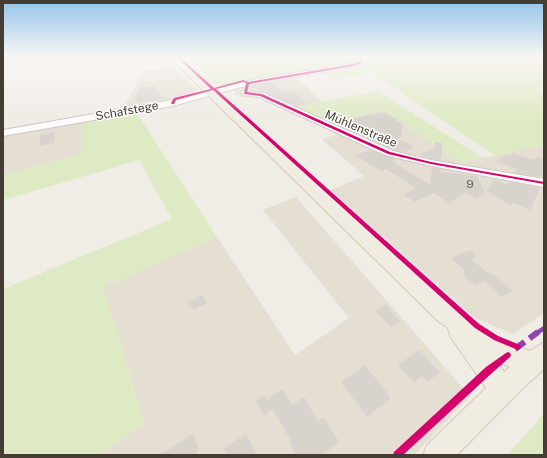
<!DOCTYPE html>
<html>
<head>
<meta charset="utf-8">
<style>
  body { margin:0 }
  #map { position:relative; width:547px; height:458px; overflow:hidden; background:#f0ece6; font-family:"Public Sans",sans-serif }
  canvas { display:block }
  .frame { position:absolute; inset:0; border:4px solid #453d33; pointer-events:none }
</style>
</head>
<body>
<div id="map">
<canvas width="547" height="458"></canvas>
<div class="frame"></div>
</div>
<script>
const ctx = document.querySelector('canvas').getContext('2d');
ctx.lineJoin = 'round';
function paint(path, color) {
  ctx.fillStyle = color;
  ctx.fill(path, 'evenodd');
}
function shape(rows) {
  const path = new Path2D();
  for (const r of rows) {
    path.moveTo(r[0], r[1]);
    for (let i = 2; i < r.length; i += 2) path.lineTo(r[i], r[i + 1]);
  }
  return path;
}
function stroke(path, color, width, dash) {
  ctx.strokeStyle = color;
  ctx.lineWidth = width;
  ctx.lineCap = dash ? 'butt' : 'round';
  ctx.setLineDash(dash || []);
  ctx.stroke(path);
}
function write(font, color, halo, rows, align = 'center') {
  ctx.font = font + ' "Public Sans",sans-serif';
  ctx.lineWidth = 3;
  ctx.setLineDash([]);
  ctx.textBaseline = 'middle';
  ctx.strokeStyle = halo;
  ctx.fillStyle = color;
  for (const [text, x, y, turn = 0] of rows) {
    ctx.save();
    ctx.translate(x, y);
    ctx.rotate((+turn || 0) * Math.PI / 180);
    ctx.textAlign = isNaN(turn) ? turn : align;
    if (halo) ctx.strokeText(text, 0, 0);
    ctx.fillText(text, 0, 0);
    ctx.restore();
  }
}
const residential = shape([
  [176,69,198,91,172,98,169,102,122,110,145,70],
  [296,77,323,102,287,109,262,97,242,97,233,91,241,86],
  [385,110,459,163,544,145,544,313,513,334,475,318,331,190,364,176,322,139,340,134,320,124],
  [81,122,81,154,3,175,3,136],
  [296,197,470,396,414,455,98,455,145,424,103,287,217,237,295,355,349,318,263,210]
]);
const green = shape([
  [185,56,356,56,357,58,355,63,218,86],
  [364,56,544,56,544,87,535,88,544,93,544,145,495,156,362,65],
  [357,66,369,73,333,80,323,72],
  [377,91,483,158,459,163,385,110,327,123,294,108],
  [136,112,217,237,103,287,145,424,98,455,3,455,3,289,172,219,139,160,3,200,3,175,81,154,81,122],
  [544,414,544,455,507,455]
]);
const building = shape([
  [273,82,284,92,293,90,306,103,298,105,299,107,250,86],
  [155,86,163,99,137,103,138,100,134,100,140,87],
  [385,112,403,125,401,137,398,139,414,146,406,152,393,150,383,145,385,144,345,126,355,121,352,119],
  [55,132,54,143,40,146,40,135],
  [435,142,442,143,441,160,425,157,420,154,432,150,434,152],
  [370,150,396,159,393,162,430,185,432,168,441,169,440,172,477,176,485,193,477,199,466,193,449,203,434,193,415,202,404,195,416,188,386,169,381,171,355,155],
  [512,153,533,160,538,157,544,160,544,177,515,173,517,169,495,161,506,155,510,156],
  [494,180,508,185,509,182,540,188,530,210,514,203,510,205,486,191],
  [470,250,477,256,471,259,492,276,494,275,513,291,502,297,484,281,475,286,462,273,466,272,451,258],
  [202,295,207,303,194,310,188,302],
  [386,305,400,322,391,327,376,311],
  [419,350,440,372,427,382,422,376,414,383,398,365],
  [365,365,391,398,367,417,341,382],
  [282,389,292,405,304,397,318,421,324,417,339,442,322,455,296,455,289,442,291,441,273,409,264,416,256,401,264,395,267,400],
  [246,433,256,455,227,455,224,449],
  [193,434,199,451,193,455,160,455]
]);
const minor = shape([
  [357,56,364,56,365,58,361,64,354,67,249,85,173,106,3,136,3,130,173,100,248,81,352,63,358,58,357,56],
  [242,91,264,93,393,151,431,160,544,179,544,187,431,166,385,155,259,97,242,95,242,91]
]);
const major = shape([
  [168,56,177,56,454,307,503,341,530,351,544,342,544,369,520,391,457,455,423,455,427,445,486,388,450,336,448,328,438,321,168,56],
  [498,362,510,367,504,372,498,362]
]);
const quietFar1 = shape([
  [537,333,544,328]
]);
const quiet = shape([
  [515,349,538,332]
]);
const cycleway = shape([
  [176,56,178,56,214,88,243,80,248,82,353,64,358,62,361,58,359,56,361,56,363,58,360,64,354,66,249,84,247,92,262,94,390,152,431,162,544,182,544,184,431,164,388,154,260,96,244,94,246,83,243,82,216,89,479,324,498,336,520,345,521,347,520,349,518,350,494,340,475,328,213,90,176,100,174,104,172,104,171,103,174,98,211,89,176,56],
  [508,352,510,353,511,355,510,357,492,373,403,455,393,455,394,452,486,367,506,353,508,352]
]);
const farStreetnames = [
  ["Schafstege",127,111,-10],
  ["Mühlenstraße",361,129,23]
];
const numberNames = [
  ["9",470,184]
];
paint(residential, '#e4ded3');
paint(green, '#deeac4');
paint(building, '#d8d3cd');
stroke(minor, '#ccc8c3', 2);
stroke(major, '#d3c8b3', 2);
paint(minor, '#fdfcfb');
paint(major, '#f1ece2');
stroke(quietFar1, '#8e44ad', 4.5, [10, 4.5]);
stroke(quiet, '#8e44ad', 6, [12, 6]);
paint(cycleway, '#d6006c');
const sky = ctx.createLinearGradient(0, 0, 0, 120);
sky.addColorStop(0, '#93c3eb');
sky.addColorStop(0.47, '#f8f6f4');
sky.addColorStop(1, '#f8f6f400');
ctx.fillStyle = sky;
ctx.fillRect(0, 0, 547, 120);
write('12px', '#453d33', '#fff', farStreetnames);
write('12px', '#6b645b', null, numberNames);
</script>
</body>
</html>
